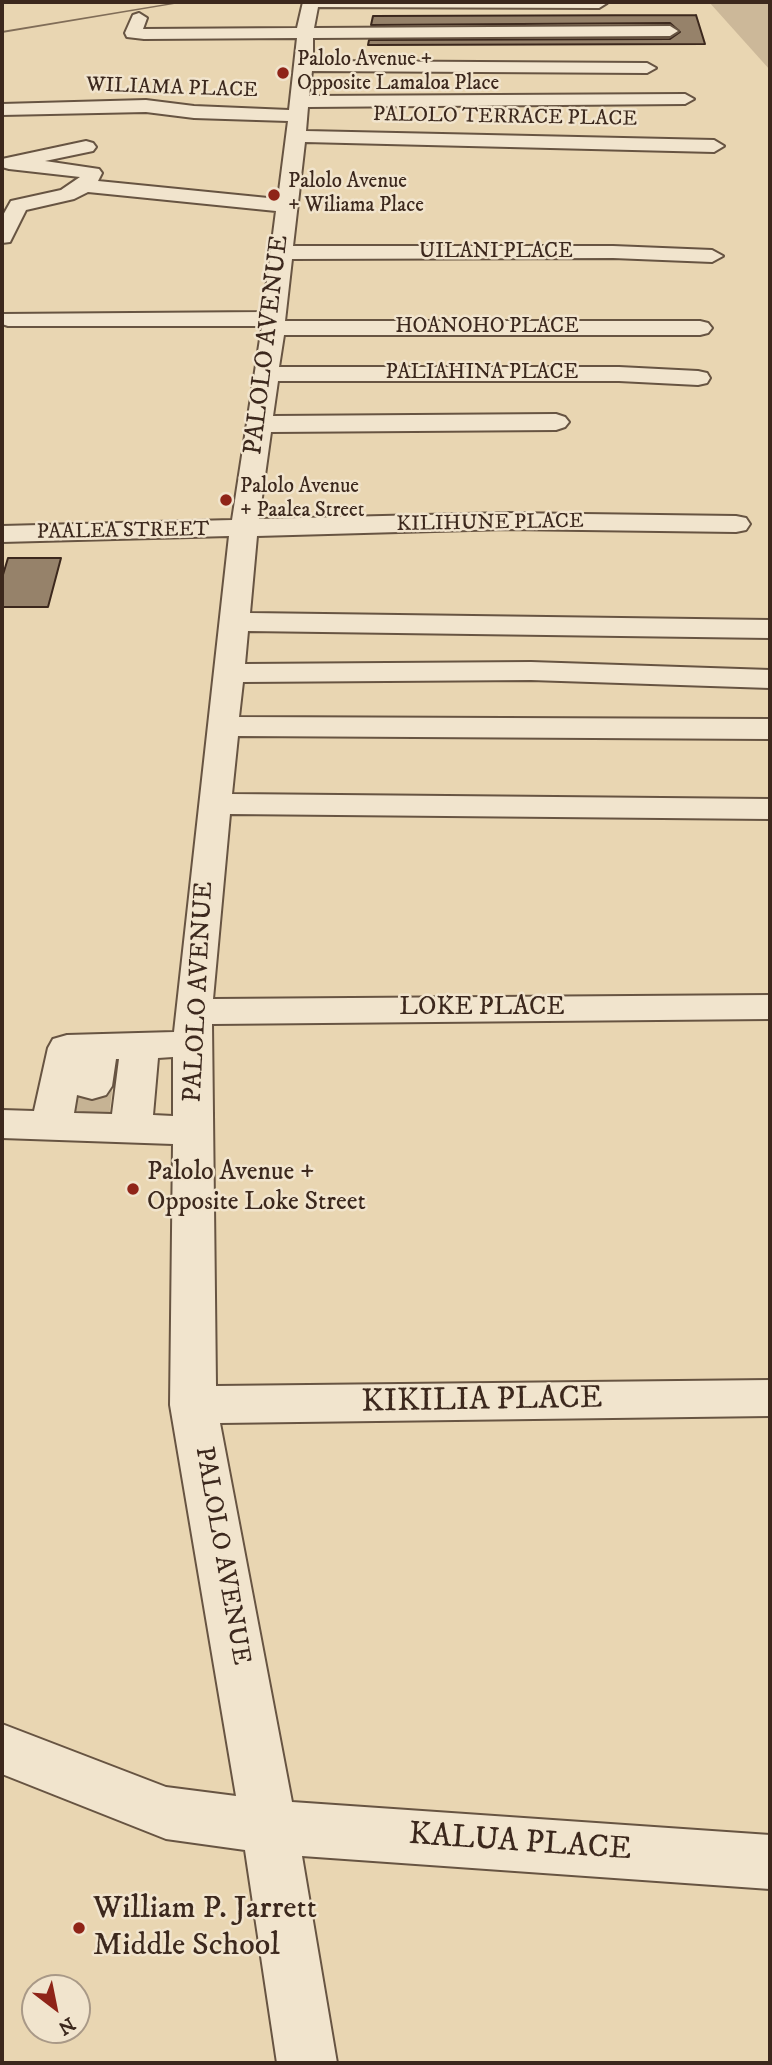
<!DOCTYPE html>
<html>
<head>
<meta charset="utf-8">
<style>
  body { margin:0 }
  #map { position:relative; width:772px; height:2065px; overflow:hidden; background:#e9d6b2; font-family:"IM FELL DW Pica",serif }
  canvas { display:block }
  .frame { position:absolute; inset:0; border:4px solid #3c281d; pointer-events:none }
  .north { position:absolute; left:21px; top:1974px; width:70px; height:70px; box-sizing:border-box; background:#f1e4cd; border:2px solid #a99987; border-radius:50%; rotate:148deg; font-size:19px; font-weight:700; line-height:28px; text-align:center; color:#3c281d }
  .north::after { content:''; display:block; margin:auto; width:24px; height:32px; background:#8f2418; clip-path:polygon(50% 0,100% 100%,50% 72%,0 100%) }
</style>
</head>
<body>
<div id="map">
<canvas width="772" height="2065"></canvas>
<div class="frame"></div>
<div class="north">N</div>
</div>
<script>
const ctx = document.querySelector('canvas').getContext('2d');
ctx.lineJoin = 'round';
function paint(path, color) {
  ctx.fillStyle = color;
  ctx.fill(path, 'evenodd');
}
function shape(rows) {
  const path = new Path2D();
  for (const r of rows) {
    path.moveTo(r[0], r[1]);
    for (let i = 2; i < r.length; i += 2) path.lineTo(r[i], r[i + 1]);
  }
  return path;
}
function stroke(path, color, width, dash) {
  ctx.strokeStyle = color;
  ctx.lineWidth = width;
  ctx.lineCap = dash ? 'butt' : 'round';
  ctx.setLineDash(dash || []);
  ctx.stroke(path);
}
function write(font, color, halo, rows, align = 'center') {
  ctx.font = font + ' "IM FELL DW Pica",serif';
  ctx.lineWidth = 5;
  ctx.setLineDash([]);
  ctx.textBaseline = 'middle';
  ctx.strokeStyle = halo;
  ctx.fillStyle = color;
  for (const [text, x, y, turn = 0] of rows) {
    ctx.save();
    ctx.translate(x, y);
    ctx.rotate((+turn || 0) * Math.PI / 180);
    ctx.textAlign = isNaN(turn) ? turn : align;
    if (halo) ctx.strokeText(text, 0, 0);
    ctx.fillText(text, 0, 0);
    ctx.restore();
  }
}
const green = shape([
  [709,2,770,2,770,70]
]);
const stream = shape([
  [178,2,186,2,2,33,2,31,178,2]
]);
const building = shape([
  [696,15,705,44,368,45,369,40,670,39,680,32,670,23,371,25,373,16,696,15],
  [8,558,61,558,48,607,2,607,2,578,8,558]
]);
const minorTunnel = shape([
  [89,1113,92,1086]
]);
const minor = shape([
  [303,2,607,3,599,8,318,7,314,28,670,26,678,31,670,36,313,38,313,61,647,63,656,68,647,73,312,71,309,96,685,94,694,99,685,104,308,107,306,131,714,140,724,146,714,152,305,142,293,246,613,246,712,250,723,256,712,262,613,258,292,259,285,321,700,321,708,323,712,328,708,333,700,335,284,335,279,367,619,367,698,371,707,373,710,378,707,383,698,385,619,381,278,381,273,416,556,414,565,417,569,422,565,427,556,430,271,432,259,519,506,513,736,516,746,518,750,524,746,530,736,532,506,529,257,536,250,613,770,620,770,638,248,631,245,664,531,662,770,670,770,688,531,680,243,682,239,717,770,719,770,739,238,736,232,794,770,799,770,819,230,814,213,999,770,995,770,1019,212,1024,216,1386,770,1380,770,1416,220,1423,292,1802,770,1835,770,1889,302,1856,337,2063,277,2063,245,1850,166,1839,2,1774,2,1724,166,1787,236,1796,170,1405,173,1144,2,1138,2,1110,34,1111,48,1048,53,1039,67,1035,174,1032,229,536,2,542,2,526,232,520,262,326,8,326,2,324,2,314,263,312,276,211,88,192,74,199,26,210,10,242,2,243,2,217,11,201,61,190,80,177,9,169,2,167,2,159,86,141,93,143,96,147,93,151,45,161,99,169,102,173,98,181,278,199,288,121,194,118,146,112,2,115,2,104,146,100,194,106,289,110,297,38,144,39,127,37,125,33,133,15,139,13,147,18,143,29,297,28,303,2],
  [173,1057,173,1116,153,1115,158,1058,173,1057],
  [116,1059,119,1059,112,1114,74,1113,77,1095,92,1099,106,1095,112,1086,116,1059]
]);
const markers = [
  [283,73,7,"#8f2418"],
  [274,195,7,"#8f2418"],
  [226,500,7,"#8f2418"],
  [133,1189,7,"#8f2418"],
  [79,1928,7,"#8f2418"]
];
const farPoinames = [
  ["Palolo Avenue +",297,61],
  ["Opposite Lamaloa Place",297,85],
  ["Palolo Avenue",288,183],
  ["+ Wiliama Place",288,207],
  ["Palolo Avenue",240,488],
  ["+ Paalea Street",240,512]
];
const farStreetnames = [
  ["WILIAMA PLACE",172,89,2],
  ["PALOLO TERRACE PLACE",505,118,1],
  ["UILANI PLACE",496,253],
  ["HOANOHO PLACE",487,328],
  ["PALIAHINA PLACE",482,374],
  ["KILIHUNE PLACE",490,524,-1],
  ["PAALEA STREET",123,532,-1]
];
const streetNames = [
  ["PALOLO AVENUE",268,345,-83],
  ["PALOLO AVENUE",200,992,-87],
  ["LOKE PLACE",482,1009],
  ["PALOLO AVENUE",221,1556,80]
];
const poiNames = [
  ["Palolo Avenue +",147,1174],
  ["Opposite Loke Street",147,1204]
];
const nearStreetnames = [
  ["KIKILIA PLACE",482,1402,-1],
  ["KALUA PLACE",520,1844,4]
];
const nearPoinames = [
  ["William P. Jarrett",93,1910],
  ["Middle School",93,1947]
];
paint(green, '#ccb899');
paint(stream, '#806d58');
paint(building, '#96826a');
stroke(building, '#3c281d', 2);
stroke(minorTunnel, '#c6b394', 41, [41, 20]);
stroke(minor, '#675442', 4);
paint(minor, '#f1e4cd');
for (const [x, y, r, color] of markers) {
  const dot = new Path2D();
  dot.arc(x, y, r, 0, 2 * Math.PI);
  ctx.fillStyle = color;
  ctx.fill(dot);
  stroke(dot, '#f1e4cd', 2.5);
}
write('21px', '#3c281d', '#f1e4cd', farPoinames, 'left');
write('21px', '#3c281d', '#f1e4cd', farStreetnames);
write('26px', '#3c281d', '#f1e4cd', streetNames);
write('26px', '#3c281d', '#f1e4cd', poiNames, 'left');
write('32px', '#3c281d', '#f1e4cd', nearStreetnames);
write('32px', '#3c281d', '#f1e4cd', nearPoinames, 'left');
</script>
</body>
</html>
